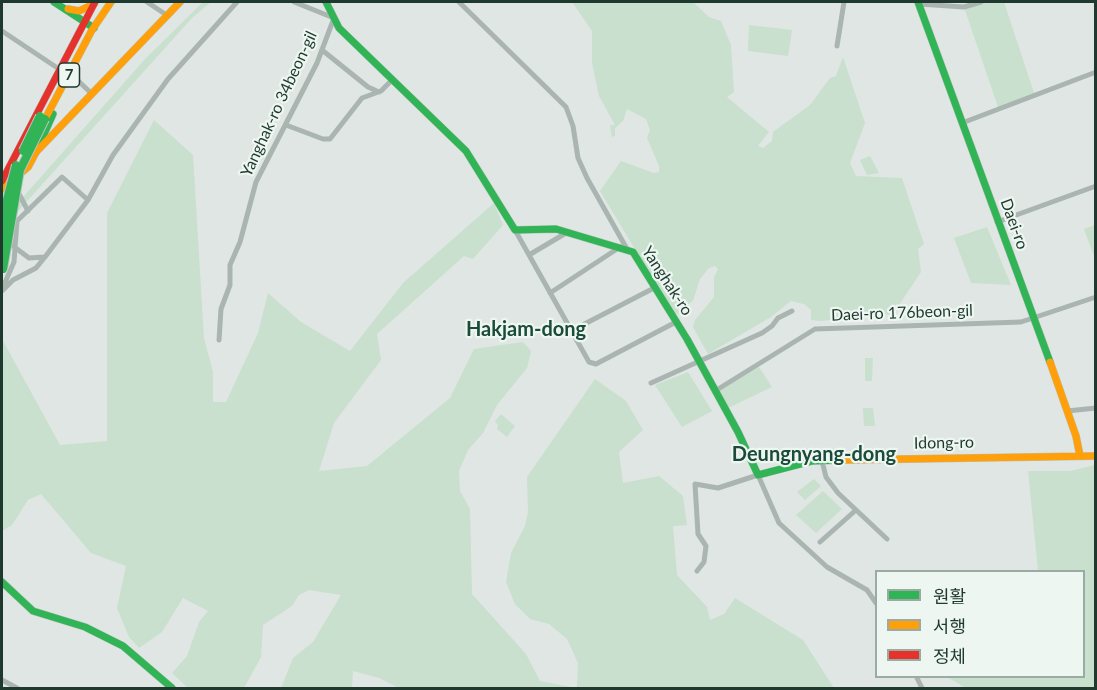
<!DOCTYPE html>
<html>
<head>
<meta charset="utf-8">
<style>
  body { margin:0 }
  #map { position:relative; width:1097px; height:690px; overflow:hidden; background:#e0e6e3; font-family:Lato,"Noto Sans KR",sans-serif }
  canvas { display:block }
  .frame { position:absolute; inset:0; border:3px solid #1f392f; pointer-events:none }
  .legend { position:absolute; left:875px; top:570px; width:210px; height:108px; box-sizing:border-box; background:#edf6f1; border:2px solid #9baaa3; margin:0; padding:8px 10px; list-style:none; font-size:18px; color:#1f392f }
  .legend li { display:flex; align-items:center; gap:12px; height:30px }
  .legend b { width:30px; border:2px solid #9baaa3 }
</style>
</head>
<body>
<div id="map">
<canvas width="1097" height="690"></canvas>
<div class="frame"></div>
<ul class="legend">
<li><b style="height:8px;background:#30b455"></b>원활</li>
<li><b style="height:8px;background:#ff9f0a"></b>서행</li>
<li><b style="height:8px;background:#e5322d"></b>정체</li>
</ul>
</div>
<script>
const ctx = document.querySelector('canvas').getContext('2d');
ctx.lineJoin = 'round';
function paint(path, color) {
  ctx.fillStyle = color;
  ctx.fill(path, 'evenodd');
}
function shape(rows) {
  const path = new Path2D();
  for (const r of rows) {
    path.moveTo(r[0], r[1]);
    for (let i = 2; i < r.length; i += 2) path.lineTo(r[i], r[i + 1]);
  }
  return path;
}
function stroke(path, color, width, dash) {
  ctx.strokeStyle = color;
  ctx.lineWidth = width;
  ctx.lineCap = dash ? 'butt' : 'round';
  ctx.setLineDash(dash || []);
  ctx.stroke(path);
}
function write(font, color, halo, rows, align = 'center') {
  ctx.font = font + ' Lato,sans-serif';
  ctx.lineWidth = 4.5;
  ctx.setLineDash([]);
  ctx.textBaseline = 'middle';
  ctx.strokeStyle = halo;
  ctx.fillStyle = color;
  for (const [text, x, y, turn = 0] of rows) {
    ctx.save();
    ctx.translate(x, y);
    ctx.rotate((+turn || 0) * Math.PI / 180);
    ctx.textAlign = isNaN(turn) ? turn : align;
    if (halo) ctx.strokeText(text, 0, 0);
    ctx.fillText(text, 0, 0);
    ctx.restore();
  }
}
const green = shape([
  [203,2,211,2,192,18,2,229,2,221,145,59],
  [572,2,693,2,709,17,721,21,731,45,734,92,727,97,769,132,758,146,763,148,772,141,773,132,810,105,830,78,836,76,843,57,865,123,850,163,856,176,902,178,924,244,918,249,921,272,893,314,820,321,811,320,811,310,804,304,791,301,771,317,708,354,693,327,695,320,714,297,714,277,718,269,715,266,709,268,700,279,693,301,687,305,684,313,674,314,600,191,621,161,654,173,659,172,659,166,647,138,650,130,646,119,627,109,623,121,615,128,615,136,612,137,610,125,615,125,599,96,592,63,592,31],
  [981,2,1004,2,1035,96,999,110,964,7],
  [749,25,792,30,788,56,748,51],
  [154,120,193,155,204,338,213,372,213,402,226,402,258,333,268,293,301,322,350,351,403,283,494,203,503,225,473,259,464,256,377,334,381,360,334,423,319,471,367,466,450,398,474,349,523,342,531,351,527,368,497,405,483,433,468,450,459,471,460,491,470,509,472,594,526,654,540,681,577,688,578,663,567,639,549,624,530,619,515,604,506,582,511,553,525,526,528,512,527,477,595,379,626,401,643,430,619,452,623,483,659,476,683,496,687,525,673,526,677,575,707,607,710,620,724,614,735,598,803,640,834,688,399,688,379,678,353,671,352,688,281,688,293,658,313,642,341,595,309,590,299,595,292,606,263,625,261,657,244,688,188,688,172,673,187,656,199,622,208,611,183,598,162,632,139,648,129,637,117,608,126,566,91,553,41,494,28,500,12,525,2,531,2,339,60,445,107,441,107,213],
  [870,156,879,173,867,175,860,160],
  [1095,225,1095,259,1084,229],
  [987,227,1011,285,971,283,954,238],
  [865,358,873,358,872,381,865,381],
  [759,367,772,387,726,409,715,391],
  [688,372,712,411,682,427,655,385],
  [863,408,873,408,875,426,864,426],
  [501,414,515,426,507,437,497,429,498,425,495,421],
  [1095,465,1095,688,966,688,947,677,1084,676,1084,572,1038,571,1028,471,1070,471],
  [814,479,821,486,805,500,797,492],
  [823,491,842,509,816,533,796,515]
]);
const street = shape([
  [147,2,168,16],
  [459,2,566,107,573,126,578,158,587,178,627,249],
  [919,4,964,7,981,2],
  [2,31,59,69],
  [837,46,844,2],
  [322,50,368,87,379,92],
  [72,75,92,94],
  [962,123,1096,72],
  [286,125,323,139,330,139,362,98,381,91,392,80],
  [17,190,28,211],
  [997,222,1096,186],
  [515,230,589,362,596,364,676,322],
  [5,243,9,243,29,258,44,257],
  [529,255,566,233],
  [3,287,14,262,17,221,62,177,88,200],
  [2,291,13,280,36,268,45,257,88,200,113,155,168,79,237,2],
  [550,293,620,247],
  [571,331,654,288],
  [219,340,221,309,230,285,230,265,240,242,256,182,317,63,334,18,294,2],
  [651,383,762,333,772,326,778,318,792,311],
  [715,391,815,329,1021,322,1096,297],
  [1067,411,1096,408],
  [822,461,826,477,838,493,887,539],
  [820,542,856,510],
  [697,571,704,562,706,546,698,534,695,484,718,488,758,475,779,523,827,567,867,590,876,603],
  [916,676,922,688],
  [2,680,17,688]
]);
const fast = shape([
  [54,2,94,28],
  [326,2,339,28,466,151,515,230,556,229,633,252,687,339,738,432,758,475,812,461,844,460],
  [918,2,1050,362],
  [36,152,53,114],
  [2,582,33,611,85,627,123,646,172,688]
]);
const slow = shape([
  [68,9,79,11,94,4],
  [45,119,92,30,111,2],
  [2,189,28,167,36,152,180,2],
  [1050,362,1076,436,1080,456],
  [844,460,1096,456]
]);
const jam = shape([
  [2,181,95,2]
]);
const fastBridge = shape([
  [23,151,40,116],
  [3,244,7,200,16,165],
  [3,269,20,170,45,119]
]);
const shields = [
  [69,75,21]
];
const shieldNames = [
  ["7",69,75]
];
const streetNames = [
  ["Yanghak-ro 34beon-gil",279,104,-65],
  ["Daei-ro",1014,224,70],
  ["Yanghak-ro",667,281,57],
  ["Daei-ro 176beon-gil",902,313,-2],
  ["Idong-ro",944,443,-1]
];
const quarterNames = [
  ["Hakjam-dong",526,330],
  ["Deungnyang-dong",814,455]
];
paint(green, '#c8e0cd');
stroke(fast, '#b9c3be', 8);
stroke(slow, '#b9c3be', 8);
stroke(jam, '#b9c3be', 8);
stroke(street, '#aab5b1', 5);
stroke(fast, '#30b455', 7);
stroke(slow, '#ff9f0a', 7);
stroke(jam, '#e5322d', 7);
stroke(fastBridge, '#bac3bf', 10, []);
stroke(fastBridge, '#30b455', 8);
for (const [x, y, w] of shields) {
  const box = new Path2D();
  box.roundRect(x - w / 2, y - 12, w, 24, 4.5);
  ctx.fillStyle = '#edf6f1';
  ctx.fill(box);
  stroke(box, '#1f392f', 1.5);
}
write('bold 15px', '#1f392f', null, shieldNames);
write('16px', '#1f392f', '#edf6f1', streetNames);
write('bold 20px', '#1b4b3a', '#edf6f1', quarterNames);
</script>
</body>
</html>
